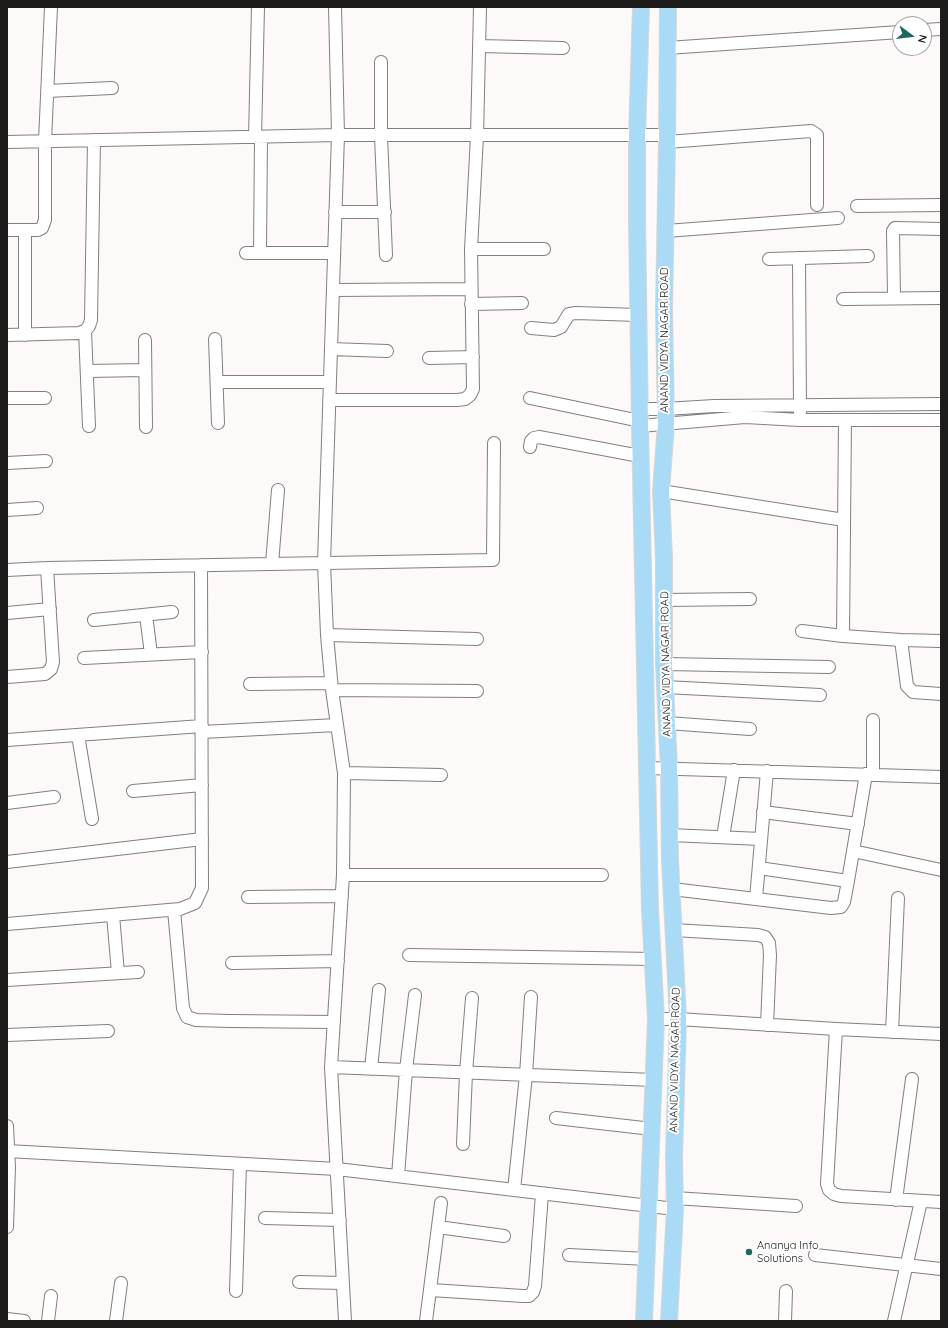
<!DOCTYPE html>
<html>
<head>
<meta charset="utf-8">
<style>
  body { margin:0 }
  #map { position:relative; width:948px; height:1328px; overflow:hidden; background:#fdf9f8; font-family:Quicksand,sans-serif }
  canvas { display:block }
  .frame { position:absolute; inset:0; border:8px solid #1d1c1b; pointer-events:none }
  .north { position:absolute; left:892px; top:16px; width:40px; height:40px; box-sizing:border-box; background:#fff; border:1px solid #a5a4a4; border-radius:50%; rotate:105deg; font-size:11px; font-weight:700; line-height:16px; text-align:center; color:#1d1c1b }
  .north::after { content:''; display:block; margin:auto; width:14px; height:18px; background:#1e6862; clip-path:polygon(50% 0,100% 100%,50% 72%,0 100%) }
</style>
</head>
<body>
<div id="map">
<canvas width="948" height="1328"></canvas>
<div class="frame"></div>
<div class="north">N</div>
</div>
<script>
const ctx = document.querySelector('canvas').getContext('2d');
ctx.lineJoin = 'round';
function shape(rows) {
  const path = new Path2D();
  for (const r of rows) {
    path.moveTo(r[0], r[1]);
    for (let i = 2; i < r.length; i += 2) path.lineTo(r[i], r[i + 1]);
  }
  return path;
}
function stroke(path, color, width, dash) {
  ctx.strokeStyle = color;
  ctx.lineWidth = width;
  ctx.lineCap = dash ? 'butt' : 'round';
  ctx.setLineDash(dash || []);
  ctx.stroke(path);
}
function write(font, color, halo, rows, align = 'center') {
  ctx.font = font + ' Quicksand,sans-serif';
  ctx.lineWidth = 4;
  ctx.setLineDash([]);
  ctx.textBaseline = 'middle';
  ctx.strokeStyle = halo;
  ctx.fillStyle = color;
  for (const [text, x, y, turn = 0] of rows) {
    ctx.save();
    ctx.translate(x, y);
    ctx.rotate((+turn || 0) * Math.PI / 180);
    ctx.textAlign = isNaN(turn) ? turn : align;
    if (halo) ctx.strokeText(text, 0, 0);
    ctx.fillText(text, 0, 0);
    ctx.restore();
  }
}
const minor = shape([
  [335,7,338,135,324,563,327,635,332,690,344,773,343,875,331,1067,345,1321],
  [924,30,941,29],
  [479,46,563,48],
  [667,48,900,32],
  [381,62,381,136,386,255],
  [47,91,112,88],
  [255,137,258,7],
  [7,142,338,135,667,135],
  [667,142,811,131,817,135,817,205],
  [857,206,941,205],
  [335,212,385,212],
  [7,230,38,230,42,228,45,220,45,141,51,7],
  [666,231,838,218],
  [471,249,544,249],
  [246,253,334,253],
  [260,253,261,137],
  [799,258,800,412],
  [769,259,868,256],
  [333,290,471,289],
  [894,298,893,231,895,228,941,229],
  [843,299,941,298],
  [471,304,522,303],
  [531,328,554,330,561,327,569,314,576,313,638,315],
  [85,331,89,426],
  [7,335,79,333,85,331,89,326,91,320,94,140],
  [25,335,25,230],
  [215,339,218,423],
  [145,340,146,427],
  [331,349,387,351],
  [429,358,473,357],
  [87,371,145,370],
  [217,382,330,382],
  [7,398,45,398],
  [530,398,640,421],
  [329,400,457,400,465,399,470,395,473,389,471,249,477,136,480,7],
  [639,409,665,409,714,406,941,404],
  [640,426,745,417,800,420,941,420],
  [530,447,531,441,534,438,539,437,640,456],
  [7,463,46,461],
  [661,491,844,520],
  [7,510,37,508],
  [272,564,278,490],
  [7,570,47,568,493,560,494,443],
  [664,600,750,599],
  [7,613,50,609],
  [146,615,151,654],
  [94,620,172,612],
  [802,631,843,636,901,640,941,641],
  [327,635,477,639],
  [843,636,845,420],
  [901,640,907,686,913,692,941,694],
  [84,658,202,652],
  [664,664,829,667],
  [7,677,45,674,51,669,53,662,47,568],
  [250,684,331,683],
  [665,687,820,695],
  [332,690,477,691],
  [873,720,873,775],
  [667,723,750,729],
  [202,732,337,725],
  [78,735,92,819],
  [7,740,202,726],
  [647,768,941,777],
  [344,773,441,775],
  [133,791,202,785],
  [7,803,54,797],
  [763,812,858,824],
  [670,835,761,839],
  [723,837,734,770],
  [853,851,941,870],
  [7,862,202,839],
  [759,868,848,881],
  [343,875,602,875],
  [672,889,831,908,841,907,844,902,848,881,866,774],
  [248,897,342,896],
  [756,899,767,771],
  [174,910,183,1008,187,1017,196,1020,230,1021,334,1022],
  [113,915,118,973],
  [7,924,180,909,195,903,202,888,201,565],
  [674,930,758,935,765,937,769,943,770,955,767,1025],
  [409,955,653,959],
  [232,963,338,961],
  [7,980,138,972],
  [656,1019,678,1019,836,1029,941,1034],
  [836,1029,827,1184,829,1190,834,1194,841,1196,941,1202],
  [892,1032,898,898],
  [7,1035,108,1031],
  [331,1067,654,1080],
  [371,1069,379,990],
  [556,1118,652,1129],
  [7,1126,9,1167,7,1227],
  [463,1144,466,1073,472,998],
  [7,1151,337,1169,675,1209],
  [398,1176,406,1070,415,995],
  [514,1190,526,1075,531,997],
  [675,1198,796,1206],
  [896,1200,912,1079],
  [265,1218,340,1220],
  [438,1227,504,1236],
  [569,1255,647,1259],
  [815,1255,941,1269],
  [299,1282,343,1283],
  [431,1290,523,1296,529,1296,533,1292,535,1286,542,1194],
  [236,1291,240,1164],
  [7,1319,24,1321],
  [48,1321,51,1296],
  [116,1321,121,1283],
  [426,1321,441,1203],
  [785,1321,786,1291],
  [894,1321,921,1201]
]);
const major = shape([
  [641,7,637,136,637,221,640,426,650,910,656,1019,644,1321],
  [668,7,667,142,664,309,666,424,661,491,664,558,664,664,669,769,670,860,678,1019,674,1157,675,1209,669,1321]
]);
const markers = [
  [749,1252,4,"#1e6862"]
];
const streetNames = [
  ["ANAND VIDYA NAGAR ROAD",665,340,-90],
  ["ANAND VIDYA NAGAR ROAD",666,664,-91],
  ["ANAND VIDYA NAGAR ROAD",675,1060,-89]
];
const poiNames = [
  ["Ananya Info",757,1246],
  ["Solutions",757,1259]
];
stroke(minor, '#827f7e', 14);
stroke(major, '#d6d6d6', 18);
stroke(minor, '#fff', 12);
stroke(major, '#a9dbf6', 16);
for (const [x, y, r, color] of markers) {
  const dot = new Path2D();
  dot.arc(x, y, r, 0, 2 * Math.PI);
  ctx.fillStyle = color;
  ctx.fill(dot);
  stroke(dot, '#fff', 1.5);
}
write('11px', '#1d1c1b', '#fff', streetNames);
write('11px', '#1d1c1b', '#fff', poiNames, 'left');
</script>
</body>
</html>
